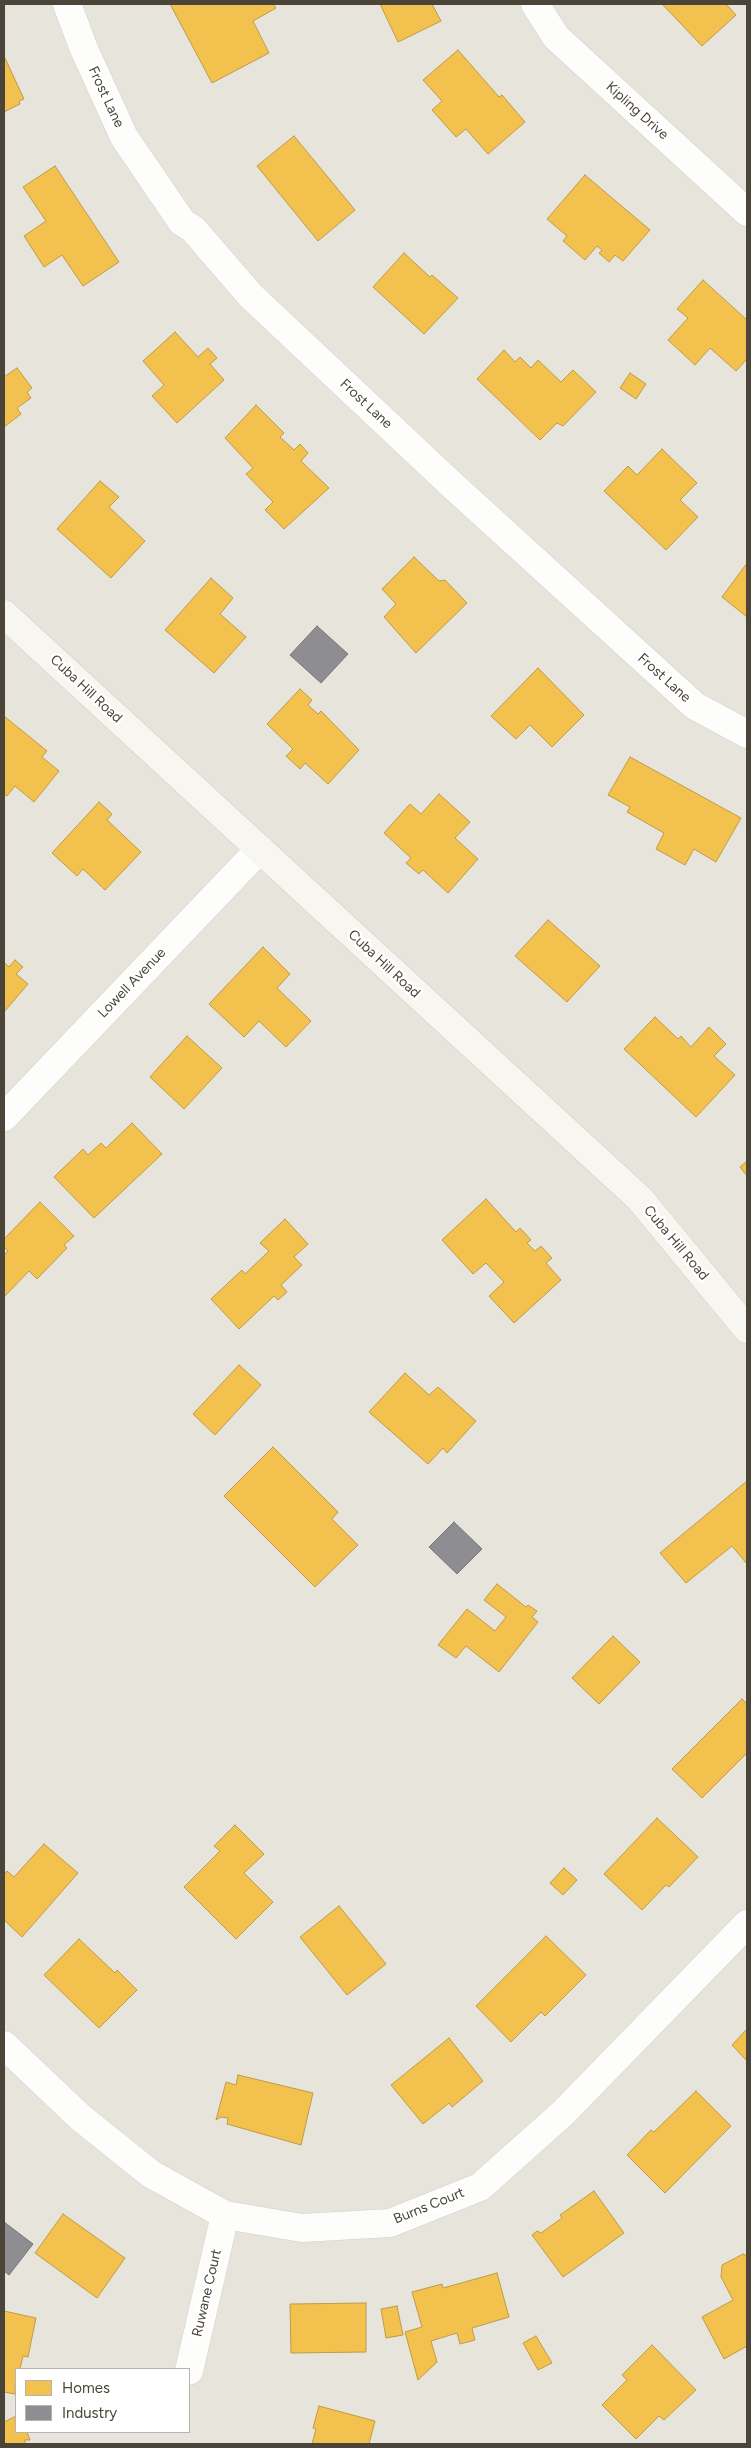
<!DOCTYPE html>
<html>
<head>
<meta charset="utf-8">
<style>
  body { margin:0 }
  #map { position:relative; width:751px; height:2448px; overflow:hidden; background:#f4f2ee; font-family:Figtree,sans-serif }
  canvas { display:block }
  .frame { position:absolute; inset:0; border:5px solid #4b4439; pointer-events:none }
  .legend { position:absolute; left:15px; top:2368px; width:175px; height:65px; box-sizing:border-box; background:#fff; border:1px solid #b7b4b0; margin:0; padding:6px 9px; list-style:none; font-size:15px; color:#4b4439 }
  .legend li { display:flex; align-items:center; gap:10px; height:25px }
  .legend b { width:25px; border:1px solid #b7b4b0 }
</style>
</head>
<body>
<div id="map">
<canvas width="751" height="2448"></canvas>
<div class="frame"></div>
<ul class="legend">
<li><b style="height:14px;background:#f2c14e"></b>Homes</li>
<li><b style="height:14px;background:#8d8d92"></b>Industry</li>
</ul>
</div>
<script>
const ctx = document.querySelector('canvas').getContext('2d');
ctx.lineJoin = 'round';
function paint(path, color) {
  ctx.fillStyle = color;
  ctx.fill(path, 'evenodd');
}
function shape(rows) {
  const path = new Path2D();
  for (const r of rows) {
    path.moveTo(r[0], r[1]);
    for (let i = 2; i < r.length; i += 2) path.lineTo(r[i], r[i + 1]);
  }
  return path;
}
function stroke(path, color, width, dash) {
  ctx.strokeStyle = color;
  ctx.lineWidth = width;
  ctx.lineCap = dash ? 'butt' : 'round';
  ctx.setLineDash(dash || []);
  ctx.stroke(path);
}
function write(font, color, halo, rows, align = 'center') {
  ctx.font = font + ' Figtree,sans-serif';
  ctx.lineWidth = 5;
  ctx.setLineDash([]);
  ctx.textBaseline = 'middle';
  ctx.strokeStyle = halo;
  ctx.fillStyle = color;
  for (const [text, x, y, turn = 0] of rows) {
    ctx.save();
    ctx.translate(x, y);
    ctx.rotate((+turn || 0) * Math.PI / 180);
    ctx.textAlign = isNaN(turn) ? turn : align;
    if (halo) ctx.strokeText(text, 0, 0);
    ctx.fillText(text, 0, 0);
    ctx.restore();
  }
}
const residential = shape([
  [4,4,747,4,747,2444,4,2444],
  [16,2369,189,2369,189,2432,16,2432]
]);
const homes = shape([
  [170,4,273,4,276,8,253,21,269,53,212,83,170,4],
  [380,4,432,4,441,21,398,42,380,4],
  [662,4,726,4,736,15,702,46,662,4],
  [458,50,499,97,502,95,525,122,488,154,466,129,456,137,432,110,442,101,423,80,458,50],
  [4,56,24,99,19,101,20,104,4,112,4,56],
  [294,136,355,210,318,241,257,166,294,136],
  [55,166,119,262,83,286,62,255,44,267,24,236,46,221,23,187,55,166],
  [585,175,650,230,623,261,615,255,609,262,599,253,602,250,597,246,585,260,563,241,567,236,547,219,585,175],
  [404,253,430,277,432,275,458,298,424,334,373,287,404,253],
  [703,280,747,320,747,359,736,371,710,348,695,365,668,340,688,318,677,309,703,280],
  [175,332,198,357,208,348,217,358,210,364,224,380,177,423,152,396,164,385,143,361,175,332],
  [504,350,515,362,520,357,531,368,538,360,561,382,573,370,596,392,563,426,557,423,540,440,477,379,504,350],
  [17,368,32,388,27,392,31,398,17,408,21,414,4,427,4,377,17,368],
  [630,373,646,384,636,399,620,388,630,373],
  [256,405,284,433,280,437,294,450,300,444,308,453,301,461,329,488,284,529,265,510,273,502,246,474,253,468,225,438,256,405],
  [662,449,697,483,680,500,698,517,666,550,604,491,628,466,637,475,662,449],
  [100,481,119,497,109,507,145,541,111,578,57,529,100,481],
  [414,557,439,581,445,580,467,603,416,653,384,617,396,604,382,589,414,557],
  [747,563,747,617,722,597,747,563],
  [211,578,233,598,220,614,246,637,214,673,165,630,211,578],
  [538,668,584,715,552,747,530,725,516,739,491,716,538,668],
  [300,689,312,700,308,705,318,714,321,711,359,750,328,784,305,763,300,769,286,756,293,749,267,724,300,689],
  [4,716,47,751,42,757,59,771,34,802,15,786,7,796,4,794,4,716],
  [630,757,741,818,716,862,694,849,685,865,656,849,664,833,627,812,630,807,608,795,630,757],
  [439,794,470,822,455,838,478,859,448,893,423,870,419,874,406,863,411,858,384,833,410,804,421,814,439,794],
  [99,802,112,814,107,820,141,852,105,890,83,869,77,876,52,853,99,802],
  [548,920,600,966,567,1002,515,956,548,920],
  [263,947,290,974,277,988,311,1021,286,1047,259,1021,244,1037,209,1004,263,947],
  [15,960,23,967,16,974,28,984,4,1012,4,962,9,967,15,960],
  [655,1017,678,1039,681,1036,691,1047,709,1027,726,1044,714,1056,735,1075,696,1117,624,1049,655,1017],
  [187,1036,222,1068,184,1109,150,1077,187,1036],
  [132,1123,162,1154,94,1218,54,1177,83,1149,88,1155,101,1143,106,1148,132,1123],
  [747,1161,747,1176,740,1167,747,1161],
  [486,1199,516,1232,520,1228,531,1240,527,1243,535,1251,541,1246,552,1258,546,1263,561,1280,514,1323,489,1296,504,1282,486,1263,473,1274,442,1240,486,1199],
  [40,1202,74,1236,64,1245,67,1248,37,1279,29,1271,4,1297,4,1255,8,1251,4,1247,4,1239,40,1202],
  [285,1219,308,1244,294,1257,302,1265,281,1285,287,1292,278,1300,274,1296,239,1329,211,1299,242,1270,245,1274,269,1251,260,1243,285,1219],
  [239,1365,261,1385,215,1435,193,1414,239,1365],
  [405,1373,429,1395,438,1387,476,1421,447,1453,443,1448,428,1464,369,1412,405,1373],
  [273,1447,338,1512,332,1519,358,1545,315,1587,224,1496,273,1447],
  [747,1481,747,1564,732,1546,686,1583,660,1553,747,1481],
  [497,1584,526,1607,528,1605,537,1611,532,1617,538,1622,499,1672,466,1646,456,1658,438,1645,467,1609,495,1631,506,1617,484,1600,497,1584],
  [613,1636,640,1662,599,1704,572,1678,613,1636],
  [742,1699,747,1704,747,1753,702,1798,672,1769,742,1699],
  [657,1818,698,1857,669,1887,666,1885,642,1910,604,1874,657,1818],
  [235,1825,264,1854,244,1873,273,1902,236,1939,184,1887,220,1851,214,1846,235,1825],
  [44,1844,78,1873,22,1937,4,1920,4,1874,7,1871,14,1877,44,1844],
  [564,1868,577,1880,563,1895,550,1883,564,1868],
  [339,1906,386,1964,347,1995,300,1937,339,1906],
  [546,1936,586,1975,545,2016,541,2012,511,2042,476,2006,546,1936],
  [79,1939,115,1973,117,1970,137,1990,99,2028,44,1975,79,1939],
  [747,2029,747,2061,732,2045,747,2029],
  [449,2038,483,2081,452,2107,449,2103,423,2124,391,2085,449,2038],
  [238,2075,313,2093,301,2145,227,2124,228,2118,221,2117,216,2120,226,2082,236,2085,238,2075],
  [696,2091,731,2126,665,2193,627,2155,651,2130,654,2132,696,2091],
  [594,2191,624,2233,563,2277,532,2235,537,2231,541,2233,562,2218,560,2215,594,2191],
  [63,2214,125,2258,97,2298,35,2253,63,2214],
  [743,2254,747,2256,747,2346,724,2359,702,2317,733,2300,721,2277,722,2265,743,2254],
  [497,2273,509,2317,472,2328,475,2340,460,2344,457,2333,431,2341,437,2362,418,2380,405,2332,422,2327,412,2292,442,2284,443,2288,497,2273],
  [366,2303,366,2352,291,2353,290,2304,366,2303],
  [397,2306,403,2335,386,2338,381,2309,397,2306],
  [4,2311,36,2318,28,2357,23,2356,20,2369,16,2369,15,2394,4,2392,4,2311],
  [536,2336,552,2363,538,2370,523,2343,536,2336],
  [652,2345,696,2390,664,2420,659,2416,636,2439,602,2405,627,2380,622,2375,652,2345],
  [319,2406,375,2421,369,2444,312,2444,316,2429,313,2428,319,2406],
  [16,2416,16,2432,27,2432,30,2440,24,2440,26,2444,4,2444,4,2422,16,2416]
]);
const industry = shape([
  [317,626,348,654,321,683,290,655,317,626],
  [454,1522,482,1549,457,1574,429,1547,454,1522],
  [4,2222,33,2244,9,2275,4,2271,4,2222]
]);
const street = shape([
  [67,4,84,49,124,137,182,222,193,229,251,296,451,484,695,706,747,734],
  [535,4,556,37,747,212],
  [4,1117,260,849],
  [4,2045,80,2117,151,2174,225,2215,302,2228,390,2223,480,2187,563,2113,747,1924],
  [189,2371,225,2215]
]);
const secondary = shape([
  [4,614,640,1199,747,1329]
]);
const streetNames = [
  ["Frost Lane",106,97,65],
  ["Kipling Drive",637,111,42],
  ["Frost Lane",366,404,43],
  ["Frost Lane",664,678,42],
  ["Cuba Hill Road",86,689,43],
  ["Cuba Hill Road",384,964,43],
  ["Lowell Avenue",132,983,-46],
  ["Cuba Hill Road",676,1243,50],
  ["Burns Court",429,2206,-22],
  ["Ruwane Court",207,2293,-77]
];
paint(residential, '#e7e4dc');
paint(homes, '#f2c14e');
stroke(homes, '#c09c48', 1);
paint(industry, '#8d8d92');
stroke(industry, '#797777', 1);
stroke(street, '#d2d0cb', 29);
stroke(secondary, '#d3cfc5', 29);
stroke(street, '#fdfdfc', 28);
stroke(secondary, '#f7f6f1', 28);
write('14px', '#4b4439', '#fff', streetNames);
</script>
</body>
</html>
